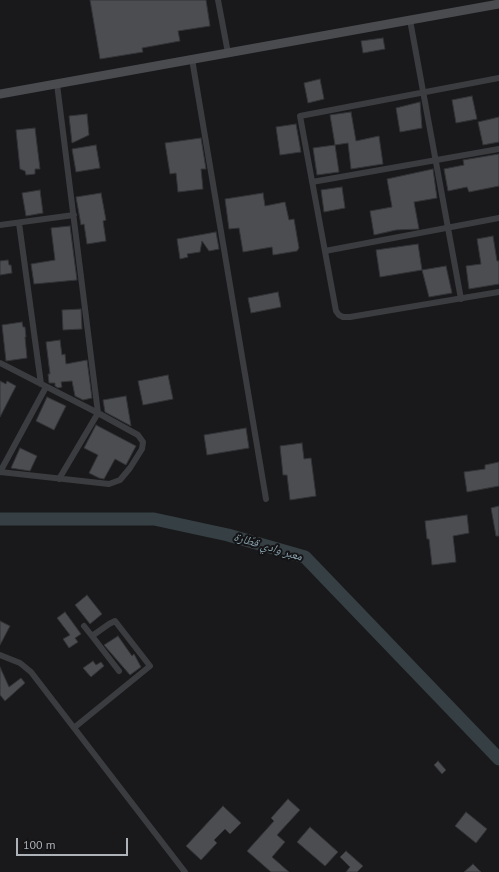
<!DOCTYPE html>
<html>
<head>
<meta charset="utf-8">
<style>
  body { margin:0 }
  #map { position:relative; width:499px; height:872px; overflow:hidden; background:#19191b; font-family:"PT Sans",sans-serif }
  canvas { display:block }
  .scale { position:absolute; left:16px; top:838px; width:112px; height:18px; box-sizing:border-box; border:2px solid #adb3b9; border-top:0; padding-left:5px; font-size:12px; line-height:14px; white-space:nowrap; color:#adb3b9; -webkit-text-stroke:3px #141416; paint-order:stroke }
</style>
</head>
<body>
<div id="map">
<canvas width="499" height="872"></canvas>
<div class="scale">100 m</div>
</div>
<script>
const ctx = document.querySelector('canvas').getContext('2d');
ctx.lineJoin = 'round';
function shape(rows) {
  const path = new Path2D();
  for (const r of rows) {
    path.moveTo(r[0], r[1]);
    for (let i = 2; i < r.length; i += 2) path.lineTo(r[i], r[i + 1]);
  }
  return path;
}
function stroke(path, color, width, dash) {
  ctx.strokeStyle = color;
  ctx.lineWidth = width;
  ctx.lineCap = dash ? 'butt' : 'round';
  ctx.setLineDash(dash || []);
  ctx.stroke(path);
}
function paint(path, color) {
  ctx.fillStyle = color;
  ctx.fill(path, 'evenodd');
}
function write(font, color, halo, rows, align = 'center') {
  ctx.font = font + ' "PT Sans","Noto Naskh Arabic",sans-serif';
  ctx.lineWidth = 4;
  ctx.setLineDash([]);
  ctx.textBaseline = 'middle';
  ctx.strokeStyle = halo;
  ctx.fillStyle = color;
  for (const [text, x, y, turn = 0] of rows) {
    ctx.save();
    ctx.translate(x, y);
    ctx.rotate((+turn || 0) * Math.PI / 180);
    ctx.textAlign = isNaN(turn) ? turn : align;
    if (halo) ctx.strokeText(text, 0, 0);
    ctx.fillText(text, 0, 0);
    ctx.restore();
  }
}
const river = shape([
  [0,519,154,519,228,535,305,557,499,759]
]);
const building = shape([
  [90,0,206,0,210,26,178,31,180,41,142,48,143,52,100,59,90,0],
  [383,38,385,49,363,53,361,41,383,38],
  [320,79,324,99,308,103,304,83,320,79],
  [472,96,477,119,456,123,452,100,472,96],
  [420,102,422,128,400,132,396,108,420,102],
  [351,112,356,141,379,136,383,164,351,169,348,143,335,145,330,115,351,112],
  [87,114,89,135,72,143,69,116,87,114],
  [499,117,499,142,483,145,478,122,499,117],
  [296,124,301,152,280,155,276,127,296,124],
  [35,128,40,169,35,169,35,174,26,175,25,171,20,169,16,130,35,128],
  [201,138,206,169,201,169,203,189,178,192,176,173,170,174,165,143,201,138],
  [96,145,100,168,76,172,72,149,96,145],
  [335,145,339,172,317,175,313,148,335,145],
  [499,154,499,186,469,192,467,187,448,191,444,169,464,165,463,160,499,154],
  [433,169,437,198,414,202,419,229,396,230,374,235,370,211,392,207,387,179,433,169],
  [342,187,345,208,324,212,321,190,342,187],
  [40,190,43,213,26,216,22,193,40,190],
  [101,193,106,220,103,221,106,241,87,244,84,224,81,225,76,197,101,193],
  [263,193,265,206,285,202,289,220,294,219,299,248,297,251,273,255,272,247,243,252,239,228,229,229,225,199,263,193],
  [70,226,77,280,34,284,31,264,55,260,51,228,70,226],
  [216,232,219,249,209,251,202,241,200,252,187,254,188,257,180,259,177,239,216,232],
  [493,236,497,261,499,261,499,284,469,289,466,266,481,264,477,239,493,236],
  [418,244,422,270,380,277,376,250,418,244],
  [8,260,9,265,11,265,12,273,0,275,0,261,8,260],
  [446,266,452,293,429,297,422,270,446,266],
  [278,292,281,307,251,313,248,298,278,292],
  [81,309,82,329,63,330,62,310,81,309],
  [22,322,23,327,25,327,26,337,25,337,27,358,6,361,2,325,22,322],
  [60,340,62,355,65,354,66,364,87,360,92,398,83,400,75,396,72,381,61,382,62,387,58,388,55,386,55,383,49,383,48,374,50,374,46,342,60,340],
  [168,375,173,399,143,405,138,381,168,375],
  [0,381,6,384,7,381,16,386,0,417,0,381],
  [126,396,131,426,105,412,103,400,126,396],
  [47,397,66,406,54,430,36,421,47,397],
  [96,425,136,446,126,465,115,459,104,479,99,478,89,473,98,455,84,448,96,425],
  [246,428,249,448,207,455,204,435,246,428],
  [302,443,304,459,311,458,316,496,290,500,287,475,283,475,280,446,302,443],
  [20,448,37,456,30,471,11,468,20,448],
  [499,462,499,486,467,492,464,472,485,469,485,465,499,462],
  [499,506,499,536,496,536,491,508,499,506],
  [467,515,469,533,453,536,456,562,432,565,429,539,427,539,425,521,467,515],
  [87,595,102,614,90,624,75,605,87,595],
  [65,612,81,634,75,638,78,642,69,648,63,639,70,635,57,618,65,612],
  [0,621,10,626,0,645,0,621],
  [118,636,132,656,134,654,141,667,130,675,104,645,118,636],
  [93,661,96,665,101,662,104,666,91,677,83,668,93,661],
  [0,667,9,687,21,678,25,683,5,701,0,695,0,667],
  [438,761,446,770,442,774,434,765,438,761],
  [288,799,300,810,277,835,285,842,272,857,289,872,271,872,247,851,274,821,271,818,288,799],
  [223,806,241,823,230,834,225,829,214,840,217,843,201,860,186,846,223,806],
  [466,812,487,829,476,843,455,826,466,812],
  [310,827,338,852,325,866,297,842,310,827],
  [346,851,363,866,357,872,346,872,350,867,340,857,346,851],
  [473,864,481,872,464,872,473,864]
]);
const street = shape([
  [218,0,228,53],
  [410,20,461,299],
  [192,59,266,499],
  [499,78,300,116,336,311,339,315,343,317,350,317,499,292],
  [57,84,98,413,59,479],
  [312,182,499,149],
  [19,223,41,384],
  [0,225,74,215],
  [325,251,499,218],
  [0,363,98,413,138,435,143,442,142,449,130,468,120,480,109,484,0,472],
  [0,472,46,387],
  [84,626,92,636],
  [0,655,20,663,31,672,185,872],
  [75,727,150,666,115,621,109,624,92,636,119,671]
]);
const secondary = shape([
  [0,94,499,4]
]);
const waterNames = [
  ["معبر وادي قطّارة",268,547,17]
];
stroke(river, '#364044', 13);
paint(building, '#4b4d50');
stroke(building, '#333437', 1);
stroke(street, '#3b3c3f', 6);
stroke(secondary, '#494b4f', 9);
write('italic 12px', '#89a3af', '#141416', waterNames);
</script>
</body>
</html>
